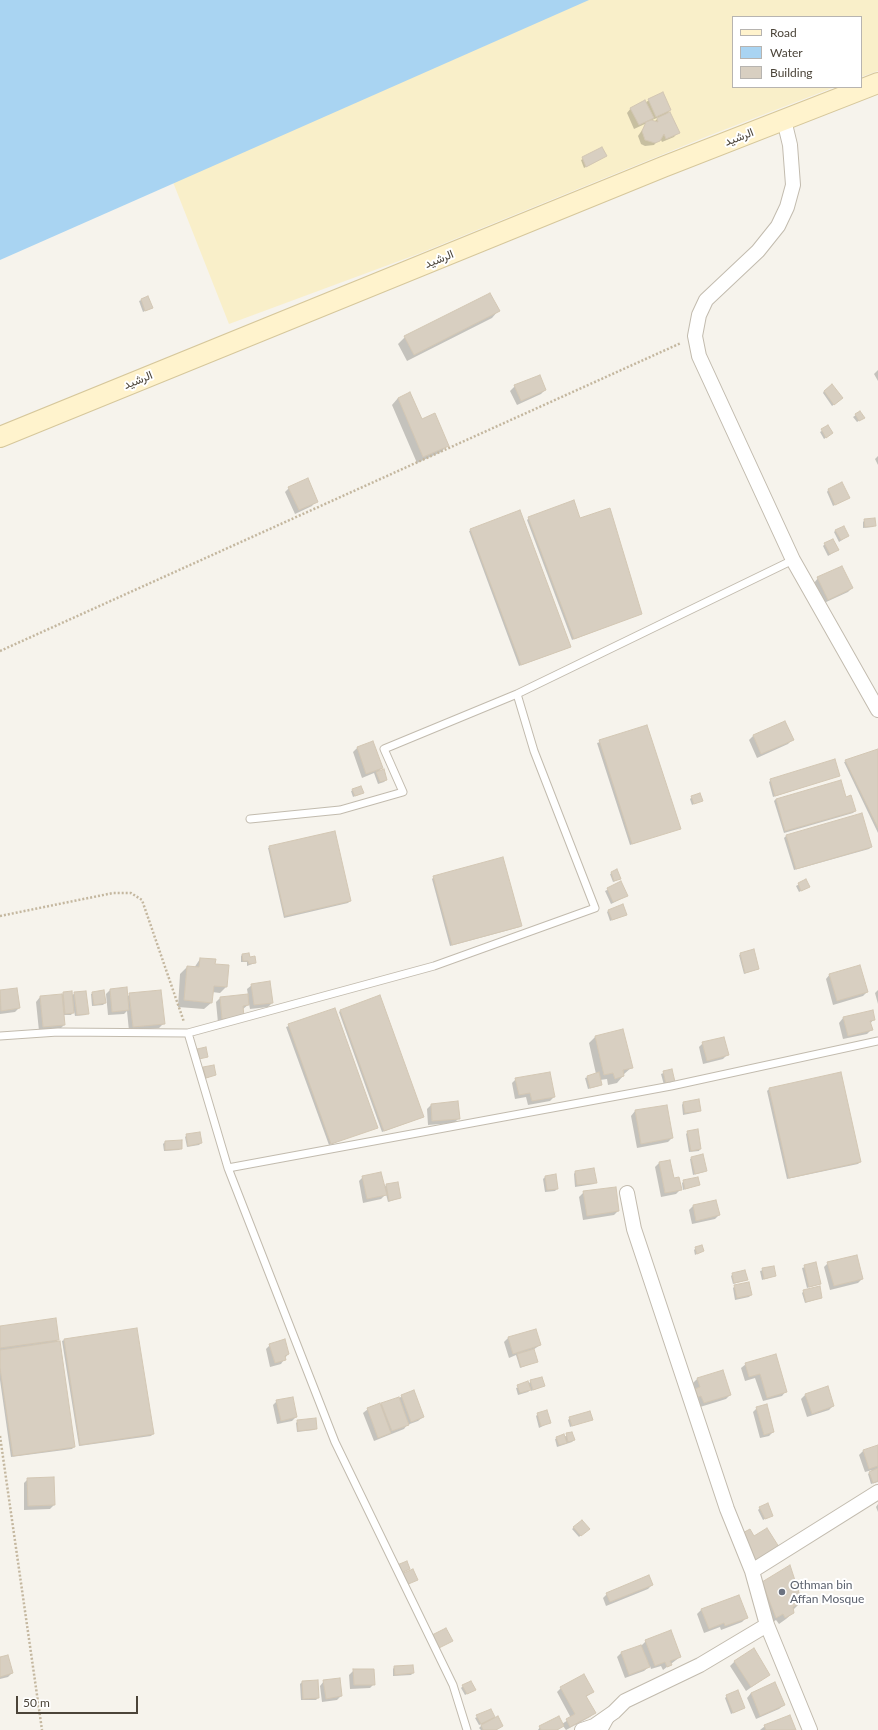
<!DOCTYPE html>
<html>
<head>
<meta charset="utf-8">
<style>
  body { margin:0 }
  #map { position:relative; width:878px; height:1730px; overflow:hidden; background:#f6f3ec; font-family:Lato,sans-serif }
  canvas { display:block }
  .legend { position:absolute; left:732px; top:16px; width:130px; height:72px; box-sizing:border-box; background:#fff; border:1px solid #b7b4b0; margin:0; padding:5px 7px; list-style:none; font-size:12px; color:#4b4439 }
  .legend li { display:flex; align-items:center; gap:8px; height:20px }
  .legend b { width:20px; border:1px solid #b7b4b0 }
  .scale { position:absolute; left:16px; top:1696px; width:122px; height:18px; box-sizing:border-box; border:2px solid #4b4439; border-top:0; padding-left:5px; font-size:12px; line-height:14px; white-space:nowrap; color:#4b4439; -webkit-text-stroke:3px #fff; paint-order:stroke }
</style>
</head>
<body>
<div id="map">
<canvas width="878" height="1730"></canvas>
<ul class="legend">
<li><b style="height:5px;background:#fff3cd"></b>Road</li>
<li><b style="height:11px;background:#a9d4f2"></b>Water</li>
<li><b style="height:11px;background:#d8cfc1"></b>Building</li>
</ul>
<div class="scale">50 m</div>
</div>
<script>
const ctx = document.querySelector('canvas').getContext('2d');
ctx.lineJoin = 'round';
function paint(path, color) {
  ctx.fillStyle = color;
  ctx.fill(path, 'evenodd');
}
function shape(rows) {
  const path = new Path2D();
  for (const r of rows) {
    path.moveTo(r[0], r[1]);
    for (let i = 2; i < r.length; i += 2) path.lineTo(r[i], r[i + 1]);
  }
  return path;
}
function stroke(path, color, width, dash) {
  ctx.strokeStyle = color;
  ctx.lineWidth = width;
  ctx.lineCap = dash ? 'butt' : 'round';
  ctx.setLineDash(dash || []);
  ctx.stroke(path);
}
function write(font, color, halo, rows, align = 'center') {
  ctx.font = font + ' Lato,Vazirmatn,sans-serif';
  ctx.lineWidth = 4;
  ctx.setLineDash([]);
  ctx.textBaseline = 'middle';
  ctx.strokeStyle = halo;
  ctx.fillStyle = color;
  for (const [text, x, y, turn = 0] of rows) {
    ctx.save();
    ctx.translate(x, y);
    ctx.rotate((+turn || 0) * Math.PI / 180);
    ctx.textAlign = isNaN(turn) ? turn : align;
    if (halo) ctx.strokeText(text, 0, 0);
    ctx.fillText(text, 0, 0);
    ctx.restore();
  }
}
const sand = shape([
  [559,0,878,0,878,71,861,77,861,17,733,17,733,87,835,87,708,136,418,254,229,324,169,172]
]);
const water = shape([
  [0,0,589,0,0,260]
]);
const shadow = shape([
  [649,100,670,110,666,115,678,132,674,137,662,142,660,138,654,145,645,146,641,144,638,136,647,123,634,129,627,113,631,108,645,103],
  [659,117,654,122,650,121],
  [602,148,606,156,584,168,581,160],
  [148,297,151,308,143,312,139,301],
  [498,311,492,318,407,361,398,344,405,337],
  [878,370,878,381,874,374],
  [515,386,545,390,541,394,517,405,510,391],
  [824,391,840,400,832,406,823,393],
  [398,398,448,445,441,452,417,463,392,405],
  [860,412,862,419,857,422,853,417],
  [828,427,830,435,824,439,820,432],
  [878,456,878,465,875,459],
  [289,488,316,501,312,506,295,514,285,492],
  [828,490,847,499,833,506,827,492],
  [529,518,580,519,641,614,572,640,527,520],
  [865,520,875,525,873,527,863,528,863,522],
  [471,530,570,647,568,648,519,666,469,531],
  [836,530,848,536,839,542,834,532],
  [825,544,838,550,828,556,823,546],
  [818,578,852,588,848,592,824,603,814,583],
  [785,722,792,740,788,744,757,758,749,740,753,736],
  [647,726,679,828,630,845,597,743],
  [358,747,382,768,378,772,386,780,384,782,378,784,374,773,362,778,353,752],
  [878,750,878,833,844,762],
  [839,776,773,797,769,782,771,780],
  [353,790,363,793,353,797,351,791],
  [692,797,701,801,692,805,690,799],
  [845,798,855,811,853,813,784,833,774,801,776,799],
  [861,814,871,847,869,849,794,870,784,838,786,836],
  [270,847,350,901,348,903,284,918,268,848],
  [612,873,620,879,613,882,610,874],
  [434,877,521,925,520,927,450,946,432,879],
  [806,880,809,887,799,892,796,886],
  [621,883,627,896,611,904,605,891],
  [609,910,626,915,610,921,607,912],
  [243,954,249,958,255,963,247,966,247,962,241,962,241,956],
  [741,954,758,969,744,974,739,955],
  [200,959,214,965,226,987,220,993,212,992,211,1003,204,1009,178,1007,180,974,187,967,194,968],
  [830,974,867,992,863,996,833,1005,826,979],
  [252,985,272,1003,268,1007,250,1009,249,1004,242,1010,243,1016,218,1023,216,1002,220,998,248,995,247,989],
  [16,989,19,1008,15,1012,0,1014,0,991],
  [110,990,127,997,130,994,164,1023,159,1028,129,1031,127,1011,124,1014,108,1015,106,994],
  [878,990,878,1004,875,993],
  [63,993,71,996,75,993,87,1013,86,1015,75,1016,74,1011,71,1015,63,1015,64,1025,60,1029,39,1031,36,1002,40,997,62,995],
  [93,993,105,1003,103,1005,92,1006,91,994],
  [334,1009,377,1127,329,1145,286,1027],
  [340,1011,423,1117,421,1118,382,1132,339,1012],
  [843,1018,874,1019,870,1024,872,1029,867,1034,843,1039,839,1023],
  [595,1037,632,1067,623,1075,623,1076,617,1083,608,1085,607,1079,600,1080,601,1084,599,1086,588,1089,585,1078,596,1074,589,1043],
  [703,1043,727,1055,723,1059,703,1064,699,1047],
  [204,1068,215,1075,204,1079,202,1070],
  [671,1070,674,1081,664,1085,661,1074],
  [516,1079,554,1097,550,1101,528,1105,526,1097,515,1099,512,1083],
  [769,1089,860,1162,858,1164,787,1179,767,1091],
  [457,1102,459,1118,454,1123,428,1125,427,1109,431,1105],
  [683,1103,700,1110,698,1112,683,1115,682,1105],
  [635,1111,672,1138,668,1142,637,1148,631,1116],
  [688,1132,700,1149,699,1151,689,1152,686,1134],
  [187,1135,201,1143,199,1145,187,1147,185,1137],
  [165,1142,181,1148,179,1150,164,1151,163,1144],
  [692,1158,706,1171,704,1172,693,1175,690,1159],
  [669,1161,673,1179,680,1190,676,1194,661,1197,655,1167,659,1163],
  [575,1172,595,1182,594,1184,575,1187,574,1174],
  [555,1176,557,1189,555,1191,545,1192,543,1179,545,1177],
  [363,1177,384,1188,386,1185,400,1198,388,1202,386,1194,381,1199,363,1203,359,1181],
  [684,1181,699,1185,683,1190,682,1183],
  [615,1188,618,1211,614,1215,583,1220,579,1197,584,1192],
  [693,1206,719,1215,715,1219,692,1224,689,1210],
  [696,1248,703,1251,695,1255,694,1250],
  [828,1263,862,1279,858,1283,830,1290,824,1267],
  [815,1264,820,1284,807,1288,802,1268],
  [773,1267,775,1276,762,1280,760,1271],
  [733,1274,747,1280,733,1284,731,1276],
  [735,1286,751,1295,749,1297,735,1300,733,1288],
  [804,1291,821,1298,805,1303,802,1293],
  [0,1327,58,1339,55,1343,74,1447,72,1449,11,1457,0,1380],
  [535,1330,540,1345,533,1350,536,1362,520,1368,516,1355,509,1358,504,1342,508,1338],
  [64,1340,153,1434,151,1436,79,1446,62,1341],
  [270,1345,288,1354,281,1364,270,1367,266,1349],
  [746,1364,786,1391,782,1396,763,1401,755,1378,745,1381,741,1368],
  [697,1379,730,1395,726,1399,700,1407,692,1394,695,1390,693,1383],
  [531,1381,544,1386,531,1391,531,1389,528,1392,518,1395,516,1388,528,1384],
  [827,1387,833,1406,829,1410,807,1417,801,1399,805,1395],
  [402,1396,423,1417,418,1421,407,1425,404,1429,374,1441,363,1413,368,1409,398,1399],
  [277,1401,296,1417,292,1421,277,1424,273,1405],
  [757,1408,773,1432,769,1436,760,1438,753,1412],
  [538,1414,549,1423,539,1428,536,1416],
  [570,1418,592,1419,570,1427,568,1420],
  [298,1421,316,1428,314,1430,297,1432,296,1423],
  [571,1433,574,1440,572,1442,557,1447,555,1439,557,1438,564,1437],
  [878,1446,878,1482,871,1484,868,1474,872,1470,865,1472,859,1455,863,1451],
  [28,1479,54,1505,50,1509,24,1510,24,1483],
  [878,1504,878,1512,876,1507],
  [760,1508,772,1515,763,1520,758,1510],
  [582,1521,588,1529,579,1537,572,1529],
  [763,1583,801,1602,793,1610,793,1613,786,1619,779,1624,776,1620,770,1624],
  [652,1585,648,1589,606,1606,603,1598,607,1594],
  [701,1610,747,1617,742,1622,721,1630,720,1627,704,1633,697,1614],
  [646,1641,680,1657,663,1670,661,1666,651,1669,650,1666,644,1671,625,1678,617,1657,621,1653,642,1645],
  [0,1658,12,1673,8,1677,0,1679],
  [735,1661,769,1675,746,1691,730,1666],
  [394,1667,413,1673,411,1675,393,1676,393,1669],
  [354,1670,374,1684,370,1688,350,1689,349,1675],
  [317,1681,318,1698,316,1700,301,1700,300,1684,302,1682],
  [324,1681,341,1696,337,1700,322,1702,320,1686],
  [463,1686,473,1691,465,1695,461,1688],
  [561,1688,593,1692,586,1697,594,1713,590,1717,566,1730,563,1726,557,1730,538,1730,540,1727,562,1724,571,1718,557,1692],
  [751,1693,784,1705,779,1709,756,1719,747,1698],
  [727,1696,744,1708,731,1714,725,1698],
  [491,1710,495,1719,501,1726,496,1730,481,1730,479,1728,483,1724,479,1725,475,1718],
  [765,1726,795,1730,760,1730]
]);
const building = shape([
  [663,92,671,110,656,117,648,99,663,92],
  [645,100,654,118,639,125,630,108,645,100],
  [670,112,680,133,666,139,664,134,660,141,655,143,645,140,642,131,646,122,651,120,658,122,657,118,670,112],
  [602,147,607,156,586,167,582,157,602,147],
  [490,293,500,311,414,355,404,336,490,293],
  [148,296,153,308,145,311,141,299,148,296],
  [540,375,546,390,521,401,514,385,540,375],
  [832,384,843,398,834,405,824,391,832,384],
  [410,392,422,419,435,413,449,446,423,457,398,398,410,392],
  [860,411,865,418,859,421,855,414,860,411],
  [828,425,833,433,826,438,821,429,828,425],
  [308,478,318,502,299,510,288,487,308,478],
  [842,482,850,498,835,505,828,489,842,482],
  [574,500,580,518,610,508,642,614,574,639,528,517,574,500],
  [520,510,571,647,521,665,470,529,520,510],
  [875,518,876,526,865,527,864,519,875,518],
  [844,526,849,536,841,540,835,530,844,526],
  [833,539,839,550,830,554,824,543,833,539],
  [842,566,853,588,828,600,817,577,842,566],
  [785,721,794,740,761,754,753,735,785,721],
  [647,725,681,829,632,844,599,740,647,725],
  [373,741,383,768,366,774,357,747,373,741],
  [878,749,878,828,845,760,878,749],
  [835,759,840,776,775,796,770,779,835,759],
  [384,769,387,780,380,782,376,772,384,769],
  [841,780,846,797,851,795,856,811,785,831,776,799,841,780],
  [361,786,364,793,355,796,352,789,361,786],
  [700,793,703,801,694,804,691,796,700,793],
  [862,813,872,847,796,869,786,835,862,813],
  [335,831,351,901,285,916,269,846,335,831],
  [503,857,522,926,452,945,433,876,503,857],
  [617,869,621,879,614,881,611,872,617,869],
  [806,879,810,887,801,891,798,883,806,879],
  [621,881,628,896,613,902,607,888,621,881],
  [623,904,627,915,612,920,608,910,623,904],
  [754,949,759,969,745,973,740,953,754,949],
  [249,953,250,957,255,956,256,963,249,964,248,961,243,961,242,954,249,953],
  [200,958,216,959,215,964,229,965,227,987,214,986,212,1003,184,1000,187,966,199,967,200,958],
  [860,965,868,992,837,1001,829,974,860,965],
  [270,981,273,1003,254,1005,251,984,270,981],
  [127,987,129,1010,112,1012,110,989,127,987],
  [17,988,20,1008,1,1011,0,990,17,988],
  [104,990,106,1003,94,1005,92,992,104,990],
  [161,990,165,1024,133,1027,129,993,161,990],
  [72,991,74,1013,65,1014,63,992,72,991],
  [86,991,89,1014,77,1015,74,992,86,991],
  [62,994,65,1025,43,1027,40,996,62,994],
  [248,994,249,1005,243,1006,244,1017,222,1019,220,997,248,994],
  [380,995,424,1117,384,1131,340,1010,380,995],
  [335,1008,378,1128,331,1144,288,1024,335,1008],
  [873,1010,875,1020,870,1021,873,1030,848,1036,843,1017,873,1010],
  [623,1029,633,1068,623,1070,624,1076,615,1079,613,1073,604,1075,595,1036,623,1029],
  [724,1037,729,1055,707,1061,702,1042,724,1037],
  [206,1047,208,1057,199,1059,197,1049,206,1047],
  [214,1065,216,1075,206,1078,203,1067,214,1065],
  [672,1069,675,1082,666,1084,663,1071,672,1069],
  [550,1072,555,1097,532,1101,530,1093,519,1095,515,1078,550,1072],
  [599,1072,602,1085,590,1088,587,1076,599,1072],
  [841,1072,861,1162,789,1178,769,1088,841,1072],
  [699,1099,701,1111,685,1113,683,1102,699,1099],
  [458,1101,460,1119,432,1121,431,1104,458,1101],
  [667,1105,673,1138,641,1144,635,1110,667,1105],
  [698,1129,701,1149,691,1151,687,1131,698,1129],
  [200,1132,202,1143,188,1146,186,1134,200,1132],
  [182,1140,182,1149,165,1150,165,1141,182,1140],
  [703,1154,707,1171,695,1174,691,1157,703,1154],
  [670,1160,674,1178,679,1177,682,1190,665,1193,659,1162,670,1160],
  [594,1168,597,1183,577,1185,575,1171,594,1168],
  [381,1172,387,1195,367,1199,362,1176,381,1172],
  [556,1174,558,1189,547,1190,545,1176,556,1174],
  [698,1177,700,1185,685,1189,683,1180,698,1177],
  [398,1182,401,1198,389,1201,386,1184,398,1182],
  [616,1187,619,1211,587,1216,583,1191,616,1187],
  [716,1200,720,1215,696,1221,693,1205,716,1200],
  [702,1245,704,1251,697,1254,695,1247,702,1245],
  [857,1255,863,1279,834,1286,827,1262,857,1255],
  [816,1262,821,1284,809,1287,804,1265,816,1262],
  [774,1266,776,1276,764,1279,762,1268,774,1266],
  [745,1270,748,1280,734,1283,732,1273,745,1270],
  [749,1282,752,1295,737,1298,734,1285,749,1282],
  [820,1286,822,1298,806,1302,803,1290,820,1286],
  [56,1318,59,1340,0,1348,0,1326,56,1318],
  [137,1328,154,1434,80,1445,64,1339,137,1328],
  [536,1329,541,1345,513,1354,508,1337,536,1329],
  [285,1339,289,1354,285,1356,286,1360,275,1363,269,1344,285,1339],
  [60,1341,75,1447,13,1456,0,1368,0,1350,60,1341],
  [534,1349,538,1362,521,1367,517,1354,534,1349],
  [776,1354,787,1392,767,1398,760,1374,749,1377,745,1363,776,1354],
  [723,1370,731,1395,704,1403,701,1396,698,1397,695,1389,700,1387,697,1378,723,1370],
  [542,1377,545,1386,533,1390,530,1380,542,1377],
  [528,1381,531,1390,520,1393,517,1385,528,1381],
  [828,1386,834,1406,812,1414,805,1394,828,1386],
  [414,1390,424,1417,411,1422,401,1395,414,1390],
  [293,1397,297,1417,281,1421,276,1400,293,1397],
  [399,1397,409,1425,392,1431,381,1403,399,1397],
  [380,1403,391,1433,378,1438,367,1408,380,1403],
  [767,1404,774,1432,764,1435,756,1407,767,1404],
  [547,1410,551,1423,541,1426,537,1413,547,1410],
  [590,1411,593,1420,572,1426,569,1417,590,1411],
  [316,1418,317,1429,298,1431,297,1420,316,1418],
  [572,1432,575,1440,568,1442,566,1433,572,1432],
  [564,1434,567,1443,559,1445,556,1437,564,1434],
  [878,1445,878,1466,869,1469,863,1450,878,1445],
  [878,1468,878,1481,873,1483,869,1472,878,1468],
  [54,1477,55,1505,28,1506,27,1478,54,1477],
  [768,1503,773,1516,765,1519,759,1507,768,1503],
  [582,1520,590,1529,581,1536,573,1527,582,1520],
  [767,1528,779,1547,755,1561,739,1535,750,1529,754,1536,767,1528],
  [407,1561,410,1569,401,1573,397,1565,407,1561],
  [790,1565,802,1602,793,1607,794,1613,785,1618,783,1614,776,1618,762,1582,790,1565],
  [413,1569,418,1580,406,1585,401,1574,413,1569],
  [649,1575,653,1585,610,1602,606,1593,649,1575],
  [739,1595,748,1618,725,1626,724,1623,709,1629,701,1609,739,1595],
  [446,1628,453,1641,437,1649,430,1636,446,1628],
  [671,1630,681,1657,670,1661,672,1665,667,1667,665,1662,655,1666,645,1640,671,1630],
  [641,1645,650,1667,629,1675,621,1652,641,1645],
  [754,1648,770,1675,751,1687,734,1661,754,1648],
  [8,1655,13,1673,0,1677,0,1657,8,1655],
  [413,1665,414,1673,395,1675,394,1666,413,1665],
  [353,1669,374,1669,375,1685,354,1685,353,1669],
  [584,1674,594,1692,586,1696,596,1713,570,1727,566,1719,575,1714,560,1687,584,1674],
  [340,1678,342,1696,326,1699,323,1680,340,1678],
  [318,1680,319,1698,303,1699,302,1681,318,1680],
  [471,1681,476,1690,467,1694,462,1685,471,1681],
  [775,1682,785,1705,760,1716,751,1693,775,1682],
  [738,1690,745,1708,733,1713,726,1695,738,1690],
  [491,1709,495,1717,481,1724,476,1715,491,1709],
  [790,1715,796,1730,766,1730,764,1725,790,1715],
  [498,1716,503,1726,496,1730,483,1730,481,1725,498,1716],
  [559,1716,564,1726,557,1730,541,1730,539,1726,559,1716]
]);
const path = shape([
  [0,651,681,343],
  [0,916,113,893,131,893,142,900,184,1022],
  [0,1436,42,1730]
]);
const lane = shape([
  [250,819,340,810,403,792,384,749,517,694,793,560],
  [188,1033,228,1168,335,1442,453,1685,467,1730],
  [0,1036,58,1032,188,1033,434,966,595,908,534,751,517,694],
  [228,1168,671,1086,878,1041],
  [604,1730,610,1719]
]);
const street = shape([
  [784,120,790,145,793,185,787,207,778,226,758,251,706,300,699,315,695,336,699,356,793,560,878,710],
  [627,1193,634,1229,727,1509,752,1571,767,1625,810,1730],
  [752,1571,878,1492],
  [582,1730,594,1726,614,1712,625,1701,700,1665,767,1625]
]);
const secondary = shape([
  [0,437,663,167,878,83]
]);
const markers = [
  [782,1592,4,"#6b7280"]
];
const streetNames = [
  ["الرشيد",739,137,-21],
  ["الرشيد",439,259,-22],
  ["الرشيد",138,380,-22]
];
const worshipNames = [
  ["Othman bin",790,1585],
  ["Affan Mosque",790,1599]
];
paint(sand, '#f9efc9');
paint(water, '#a9d4f2');
paint(shadow, '#0003');
paint(building, '#d8cfc1');
stroke(building, '#d3c7b4', 1);
stroke(lane, '#c2bbae', 9);
stroke(street, '#c2bbae', 16);
stroke(secondary, '#d6c79b', 22);
stroke(path, '#c4b79f', 2.5, [2, 2]);
stroke(lane, '#fff', 7);
stroke(street, '#fff', 14);
stroke(secondary, '#fff3cd', 20);
for (const [x, y, r, color] of markers) {
  const dot = new Path2D();
  dot.arc(x, y, r, 0, 2 * Math.PI);
  ctx.fillStyle = color;
  ctx.fill(dot);
  stroke(dot, '#fff', 1.5);
}
write('12px', '#4b4439', '#fff', streetNames);
write('12px', '#5b616d', '#fff', worshipNames, 'left');
</script>
</body>
</html>
